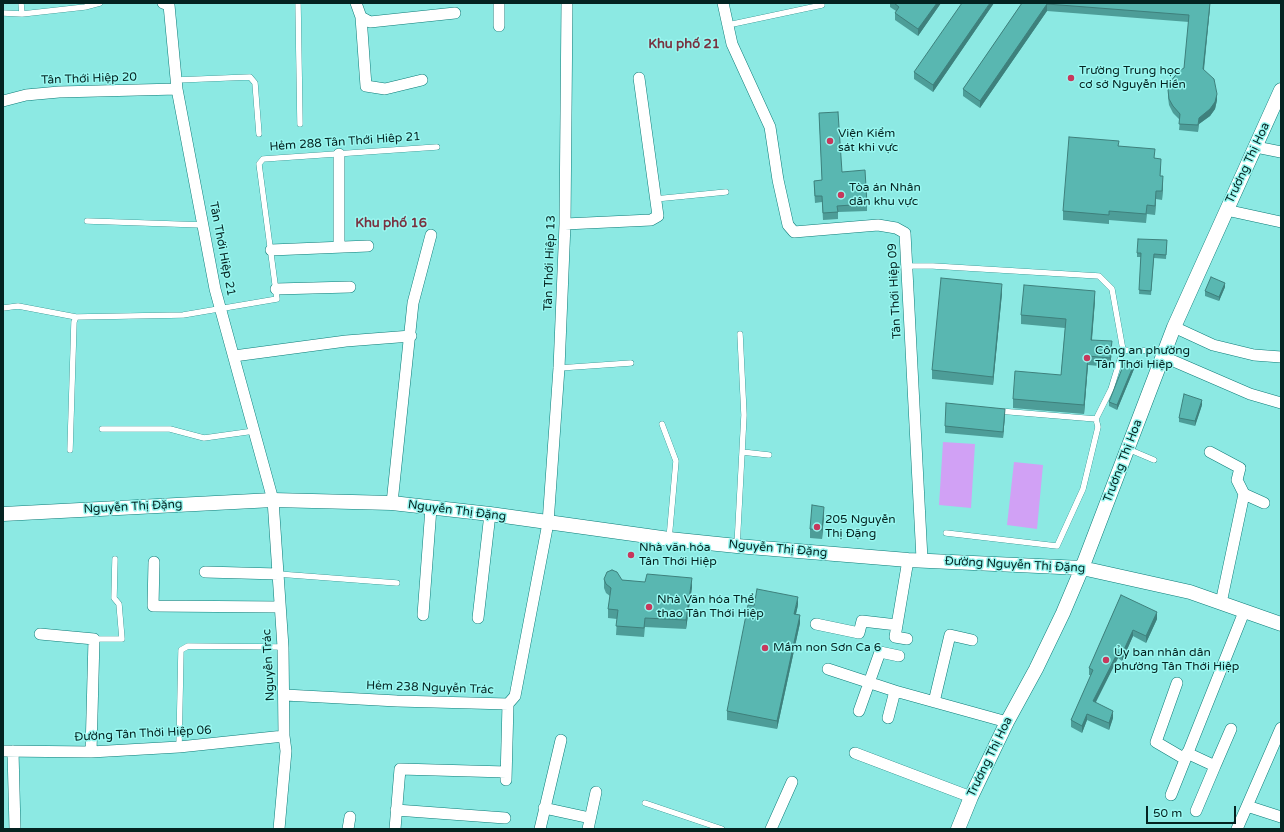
<!DOCTYPE html>
<html>
<head>
<meta charset="utf-8">
<style>
  body { margin:0 }
  #map { position:relative; width:1284px; height:832px; overflow:hidden; background:#8ce9e3; font-family:"Varela Round",sans-serif }
  canvas { display:block }
  .frame { position:absolute; inset:0; border:4px solid #042321; pointer-events:none }
  .scale { position:absolute; left:1146px; top:806px; width:90px; height:18px; box-sizing:border-box; border:2px solid #042321; border-top:0; padding-left:5px; font-size:12px; line-height:14px; white-space:nowrap; color:#042321; -webkit-text-stroke:3px #99f7f0; paint-order:stroke }
</style>
</head>
<body>
<div id="map">
<canvas width="1284" height="832"></canvas>
<div class="frame"></div>
<div class="scale">50 m</div>
</div>
<script>
const ctx = document.querySelector('canvas').getContext('2d');
ctx.lineJoin = 'round';
function paint(path, color) {
  ctx.fillStyle = color;
  ctx.fill(path, 'evenodd');
}
function shape(rows) {
  const path = new Path2D();
  for (const r of rows) {
    path.moveTo(r[0], r[1]);
    for (let i = 2; i < r.length; i += 2) path.lineTo(r[i], r[i + 1]);
  }
  return path;
}
function stroke(path, color, width, dash) {
  ctx.strokeStyle = color;
  ctx.lineWidth = width;
  ctx.lineCap = dash ? 'butt' : 'round';
  ctx.setLineDash(dash || []);
  ctx.stroke(path);
}
function write(font, color, halo, rows, align = 'center') {
  ctx.font = font + ' "Varela Round",sans-serif';
  ctx.lineWidth = 3;
  ctx.setLineDash([]);
  ctx.textBaseline = 'middle';
  ctx.strokeStyle = halo;
  ctx.fillStyle = color;
  for (const [text, x, y, turn = 0] of rows) {
    ctx.save();
    ctx.translate(x, y);
    ctx.rotate((+turn || 0) * Math.PI / 180);
    ctx.textAlign = isNaN(turn) ? turn : align;
    if (halo) ctx.strokeText(text, 0, 0);
    ctx.fillText(text, 0, 0);
    ctx.restore();
  }
}
const green = shape([
  [943,442,975,444,971,508,939,505],
  [1014,462,1043,465,1037,529,1007,525]
]);
const service = shape([
  [21,3,22,14,85,7,100,3],
  [298,3,300,124],
  [3,13,22,14],
  [728,25,822,5],
  [177,80,250,77,255,83,259,134],
  [655,199,726,192],
  [87,221,203,225],
  [907,266,933,266,1099,276,1112,289,1123,350,1164,351],
  [3,308,18,306,76,317],
  [559,368,631,363],
  [999,411,1096,419,1111,389,1123,350],
  [662,424,676,461,669,539],
  [102,429,170,429,204,438,254,431],
  [1128,449,1154,460],
  [70,450,74,322,76,317,183,315,277,299,259,164,263,159,437,147],
  [742,452,769,455],
  [946,533,1057,546,1083,489,1098,427,1096,419],
  [737,546,744,415,740,334],
  [278,574,397,583],
  [94,639,122,639,119,604,114,598,115,559],
  [179,747,181,650,188,646,283,647],
  [645,803,722,829]
]);
const minor = shape([
  [163,3,169,5,177,89,215,289,273,500,283,647,284,736,286,751,279,829],
  [356,3,361,17,366,86,385,89,422,80],
  [499,3,499,26],
  [723,3,732,44,770,127,778,180,788,225,794,232,878,225,896,228,905,233,922,559],
  [361,17,370,22,455,13],
  [3,101,26,95,59,92,177,89],
  [1256,147,1281,152],
  [339,154,339,247],
  [1226,210,1281,222],
  [565,224,651,220,658,216,639,78],
  [271,250,368,246],
  [276,289,350,287],
  [1174,327,1213,345,1254,355,1281,357],
  [234,356,346,341,411,336],
  [1162,356,1250,394,1281,403],
  [1210,452,1240,468,1237,480,1244,494],
  [392,503,413,303,431,235],
  [154,562,153,606,279,607],
  [205,572,278,574],
  [1221,603,1244,494,1264,503],
  [423,615,431,508],
  [478,618,490,514],
  [816,624,859,633,862,621,897,625],
  [40,634,94,639,91,752],
  [907,639,895,637,908,560],
  [828,669,895,691],
  [1177,683,1156,742,1185,759],
  [285,695,397,701,508,704,515,696,548,523,559,368,565,224,567,3],
  [934,702,950,635,972,640],
  [859,711,880,652,899,656],
  [888,718,895,691,1007,722],
  [3,751,91,752,179,747,284,736],
  [13,751,15,829],
  [855,753,971,797],
  [1187,753,1215,766,1196,811],
  [1215,766,1231,729],
  [506,780,508,704],
  [1171,795,1244,612],
  [1247,806,1281,817],
  [544,808,590,818],
  [396,810,505,818],
  [348,829,350,817],
  [395,829,400,769,506,772],
  [540,829,561,740],
  [588,829,596,792],
  [771,829,792,782],
  [1237,829,1281,728]
]);
const tertiary = shape([
  [3,514,273,500,392,503,490,514,669,539,737,546,908,560,1082,568,1190,592,1281,624],
  [958,829,971,797,1007,722,1036,669,1063,613,1082,568,1174,327,1281,90]
]);
const wall = shape([
  [890,3,941,3,918,36,895,20,895,13,896,11,890,7],
  [994,3,933,92,914,79,914,72],
  [1022,3,1210,7,1204,70,1217,100,1215,109,1210,116,1199,124,1198,132,1179,130,1180,120,1173,113,1169,105,1168,97,1168,90,1184,68,1189,22,1047,11,980,108,963,96,963,89],
  [819,113,842,172,867,204,867,211,838,212,838,219,823,220,822,202,815,203,814,188,814,181,822,180],
  [1119,146,1155,158,1161,168,1160,176,1163,185,1162,200,1156,199,1155,215,1147,214,1146,223,1109,220,1109,224,1063,220,1063,211],
  [1167,240,1166,259,1154,258,1151,295,1139,294,1141,257,1137,257,1137,253],
  [1225,287,1219,301,1205,296,1205,291],
  [1002,293,993,385,932,379,932,370],
  [1095,300,1092,340,1112,350,1110,367,1088,365,1084,414,1013,408,1013,399,1061,375,1065,328,1021,324,1021,315],
  [1134,369,1117,410,1109,406,1109,402],
  [1202,405,1195,426,1179,422,1179,418],
  [1005,415,1003,438,945,433,945,426],
  [824,515,822,539,810,538,810,529],
  [604,579,622,580,692,587,686,629,645,627,644,637,616,635,617,619,608,618,608,609,610,596,606,593,604,588],
  [1121,595,1157,619,1146,643,1133,636,1122,661,1118,658,1095,702,1113,718,1109,730,1087,720,1082,733,1071,727,1071,720,1091,675,1089,675,1089,668],
  [798,605,796,614,800,623,777,729,727,720,727,711]
]);
const shadedWall = shape([
  [937,3,941,3,918,36,918,29],
  [990,3,994,3,933,92,933,85],
  [1210,3,1210,7,1203,76,1203,69],
  [1047,4,1047,11,980,108,980,101],
  [1217,94,1217,100,1215,109,1210,116,1199,124,1198,132,1199,118],
  [1163,176,1163,185,1162,200,1162,191],
  [1156,191,1156,199,1155,215,1155,206],
  [1225,283,1225,287,1219,301,1219,297],
  [1002,284,1002,293,993,385,993,377],
  [1095,291,1095,300,1091,349,1091,340],
  [1112,341,1112,350,1110,367,1110,358],
  [1088,356,1088,365,1084,414,1084,405],
  [1134,364,1134,369,1117,410,1117,405],
  [1202,400,1202,405,1195,426,1195,421],
  [1005,409,1005,415,1003,438,1003,432],
  [824,507,824,515,822,539,822,530],
  [692,578,692,587,686,629,686,620],
  [798,597,798,605,794,622,794,614],
  [1157,612,1157,619,1146,643,1146,636],
  [800,615,800,623,777,729,777,721],
  [1133,630,1133,636,1122,661,1122,654],
  [1118,652,1118,658,1093,708,1093,701],
  [1113,711,1113,718,1109,730,1109,723],
  [1087,714,1087,720,1082,733,1082,726]
]);
const building = shape([
  [894,3,937,3,918,29,895,13,899,7,894,3],
  [962,3,990,3,933,85,914,72,962,3],
  [1022,3,1210,3,1203,69,1214,79,1217,94,1215,102,1210,109,1199,118,1198,125,1179,124,1180,114,1173,106,1169,99,1168,90,1170,82,1179,71,1184,68,1189,15,1047,4,980,101,963,89,1022,3],
  [838,112,842,172,865,170,867,204,837,206,838,212,823,213,822,196,815,196,814,181,822,180,819,113,838,112],
  [1069,137,1119,141,1118,146,1155,149,1154,158,1161,159,1160,176,1163,176,1162,191,1156,191,1155,206,1147,205,1146,214,1109,211,1109,215,1063,211,1069,137],
  [1138,239,1167,240,1166,255,1154,254,1151,291,1139,290,1141,253,1137,253,1138,239],
  [1211,277,1225,283,1219,297,1205,291,1211,277],
  [941,278,1002,284,993,377,932,370,941,278],
  [1024,285,1095,291,1091,340,1112,341,1110,358,1088,356,1084,405,1013,399,1015,371,1061,375,1066,319,1021,315,1024,285],
  [1125,361,1134,364,1117,405,1109,402,1125,361],
  [1184,394,1202,400,1195,421,1179,418,1184,394],
  [946,403,1005,409,1003,432,945,426,946,403],
  [812,505,824,507,822,530,810,529,812,505],
  [612,570,617,572,622,580,645,582,647,574,692,578,686,620,645,618,644,628,616,626,618,610,608,609,611,588,606,584,604,579,607,572,612,570],
  [757,589,798,597,794,614,800,615,777,721,727,711,748,605,754,606,757,589],
  [1121,595,1157,612,1146,636,1133,630,1122,654,1118,652,1093,701,1113,711,1109,723,1087,714,1082,726,1071,720,1093,670,1089,668,1121,595]
]);
const markers = [
  [1071,78,4,"#c7385c"],
  [830,141,4,"#c7385c"],
  [841,195,4,"#c7385c"],
  [1087,358,4,"#c7385c"],
  [817,527,4,"#c7385c"],
  [631,555,4,"#c7385c"],
  [649,607,4,"#c7385c"],
  [765,648,4,"#c7385c"],
  [1106,660,4,"#c7385c"]
];
const poiNames = [
  ["Trường Trung học",1079,71],
  ["cơ sở Nguyễn Hiền",1079,85],
  ["Viện Kiểm",838,134],
  ["sát khi vực",838,148],
  ["Tòa án Nhân",849,188],
  ["dân khu vực",849,202],
  ["Công an phường",1095,351],
  ["Tân Thới Hiệp",1095,365],
  ["205 Nguyễn",825,520],
  ["Thị Đặng",825,534],
  ["Nhà văn hóa",639,548],
  ["Tân Thới Hiệp",639,562],
  ["Nhà Văn hóa Thể",657,600],
  ["thao Tân Thới Hiệp",657,614],
  ["Mầm non Sơn Ca 6",773,648],
  ["Ủy ban nhân dân",1114,653],
  ["phường Tân Thới Hiệp",1114,667]
];
const streetNames = [
  ["Tân Thới Hiệp 20",89,79,-2],
  ["Hẻm 288 Tân Thới Hiêp 21",345,142,-4],
  ["Trương Thị Hoa",1248,163,-65],
  ["Tân Thới Hiệp 21",222,249,79],
  ["Tân Thới Hiệp 13",550,263,-88],
  ["Tân Thới Hiệp 09",895,291,-93],
  ["Trương Thị Hoa",1123,461,-69],
  ["Nguyễn Thị Đặng",133,507,-3],
  ["Nguyễn Thị Đặng",457,511,7],
  ["Nguyễn Thị Đặng",778,549,5],
  ["Đường Nguyễn Thị Đặng",1015,565,3],
  ["Nguyễn Trác",269,665,-93],
  ["Hẻm 238 Nguyễn Trác",430,688,2],
  ["Đường Tân Thời Hiệp 06",143,734,-3],
  ["Trương Thị Hoa",990,757,-64]
];
const neighbourhoodNames = [
  ["Khu phố 21",684,45],
  ["Khu phố 16",391,224]
];
paint(green, '#d1a1f5');
stroke(service, '#0c7c78', 6);
stroke(minor, '#0c7c78', 12);
stroke(tertiary, '#0c7c78', 15);
stroke(service, '#fff', 5.5);
stroke(minor, '#fff', 11);
stroke(tertiary, '#fff', 14);
paint(wall, '#4d9d98');
paint(shadedWall, '#3e807c');
paint(building, '#59b7b1');
stroke(building, '#3e807c', 1);
for (const [x, y, r, color] of markers) {
  const dot = new Path2D();
  dot.arc(x, y, r, 0, 2 * Math.PI);
  ctx.fillStyle = color;
  ctx.fill(dot);
  stroke(dot, '#99f7f0', 1.5);
}
write('12px', '#042321', '#99f7f0', poiNames, 'left');
write('12px', '#042321', '#99f7f0', streetNames);
write('bold 13px', '#793240', '#99f7f0', neighbourhoodNames);
</script>
</body>
</html>
